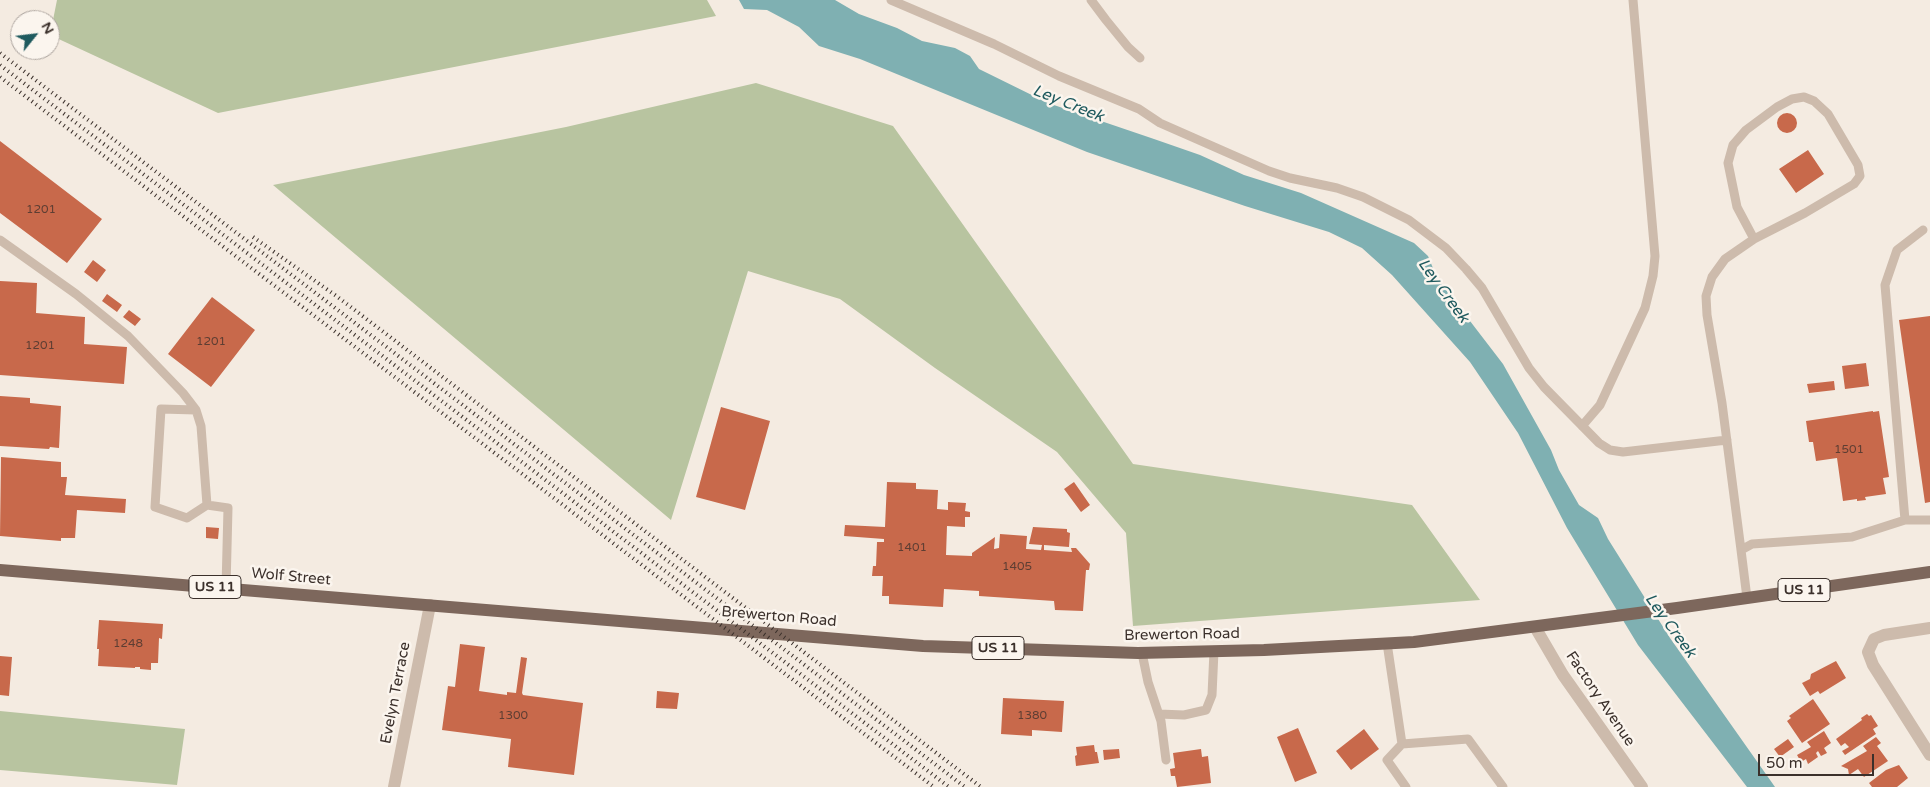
<!DOCTYPE html>
<html>
<head>
<meta charset="utf-8">
<style>
  body { margin:0 }
  #map { position:relative; width:1930px; height:787px; overflow:hidden; background:#f4ebe1; font-family:"Varela Round",sans-serif }
  canvas { display:block }
  .north { position:absolute; left:10px; top:10px; width:50px; height:50px; box-sizing:border-box; background:#fbf5ee; border:1px solid #aea6a0; border-radius:50%; rotate:61deg; font-size:14px; font-weight:700; line-height:20px; text-align:center; color:#3b302b }
  .north::after { content:''; display:block; margin:auto; width:18px; height:22px; background:#1f5a5e; clip-path:polygon(50% 0,100% 100%,50% 72%,0 100%) }
  .scale { position:absolute; left:1758px; top:754px; width:116px; height:22px; box-sizing:border-box; border:2px solid #3b302b; border-top:0; padding-left:6px; font-size:15px; line-height:18px; white-space:nowrap; color:#3b302b; -webkit-text-stroke:4px #fbf5ee; paint-order:stroke }
</style>
</head>
<body>
<div id="map">
<canvas width="1930" height="787"></canvas>
<div class="north">N</div>
<div class="scale">50 m</div>
</div>
<script>
const ctx = document.querySelector('canvas').getContext('2d');
ctx.lineJoin = 'round';
function paint(path, color) {
  ctx.fillStyle = color;
  ctx.fill(path, 'evenodd');
}
function shape(rows) {
  const path = new Path2D();
  for (const r of rows) {
    if (r.length === 3) {
      path.moveTo(r[0] + r[2], r[1]);
      path.arc(r[0], r[1], r[2], 0, 2 * Math.PI);
      continue;
    }
    path.moveTo(r[0], r[1]);
    for (let i = 2; i < r.length; i += 2) path.lineTo(r[i], r[i + 1]);
  }
  return path;
}
function stroke(path, color, width, dash) {
  ctx.strokeStyle = color;
  ctx.lineWidth = width;
  ctx.lineCap = dash ? 'butt' : 'round';
  ctx.setLineDash(dash || []);
  ctx.stroke(path);
}
function write(font, color, halo, rows, align = 'center') {
  ctx.font = font + ' "Varela Round",sans-serif';
  ctx.lineWidth = 5;
  ctx.setLineDash([]);
  ctx.textBaseline = 'middle';
  ctx.strokeStyle = halo;
  ctx.fillStyle = color;
  for (const [text, x, y, turn = 0] of rows) {
    ctx.save();
    ctx.translate(x, y);
    ctx.rotate((+turn || 0) * Math.PI / 180);
    ctx.textAlign = isNaN(turn) ? turn : align;
    if (halo) ctx.strokeText(text, 0, 0);
    ctx.fillText(text, 0, 0);
    ctx.restore();
  }
}
const green = shape([
  [57,0,707,0,716,16,218,113,50,35],
  [756,83,893,126,1133,464,1412,505,1480,600,1133,626,1126,533,1057,452,935,368,840,299,748,271,671,520,273,185,566,127],
  [0,711,185,729,177,785,0,770]
]);
const water = shape([
  [739,0,835,0,859,14,897,28,922,41,955,48,970,56,979,69,1048,103,1154,139,1200,155,1244,175,1301,193,1414,243,1428,256,1437,278,1503,364,1551,450,1559,470,1579,505,1598,518,1608,539,1670,638,1775,787,1747,787,1638,645,1567,528,1518,433,1470,362,1392,275,1362,248,1329,232,1245,206,1087,152,860,59,819,46,799,27,767,10,744,9]
]);
const building = shape([
  [1787,123,10],
  [0,141,102,219,67,263,0,213],
  [1808,150,1824,174,1796,193,1779,169],
  [93,260,106,270,97,282,84,272],
  [0,281,37,283,36,313,85,317,84,344,127,347,124,384,0,375],
  [107,294,122,305,117,312,102,301],
  [212,297,255,330,211,387,168,354],
  [129,310,141,319,135,326,123,317],
  [1930,316,1930,502,1925,503,1899,320],
  [1866,363,1869,386,1845,389,1842,366],
  [1834,381,1835,390,1809,393,1807,384],
  [0,396,30,398,30,403,61,406,59,448,50,447,49,449,0,446],
  [721,407,770,421,745,510,696,497],
  [1873,411,1873,412,1879,411,1889,477,1883,478,1886,494,1865,497,1866,500,1857,501,1857,499,1843,501,1837,458,1816,461,1813,442,1809,442,1806,421],
  [1,457,61,462,61,477,67,477,65,495,126,499,125,513,77,510,75,538,61,538,61,541,0,536],
  [887,482,916,483,916,489,938,490,937,509,948,510,948,502,966,503,965,511,970,512,970,517,965,517,965,527,947,526,946,555,972,556,972,553,995,537,994,549,999,548,1000,534,1027,536,1026,549,1041,550,1042,545,1029,544,1033,527,1067,529,1067,532,1070,533,1069,547,1044,545,1044,550,1072,552,1071,548,1076,548,1090,564,1089,570,1086,570,1083,611,1055,610,1054,601,979,596,979,591,944,589,943,607,889,604,889,596,882,596,883,576,872,576,873,566,876,566,877,542,884,542,884,539,844,536,845,525,885,527],
  [1074,482,1090,505,1081,512,1064,489],
  [206,527,219,528,218,539,206,538],
  [99,620,163,624,162,639,159,638,158,663,151,663,151,670,140,669,140,667,135,667,135,668,98,666,99,649,97,649],
  [460,644,485,647,479,691,507,695,507,692,516,693,521,657,527,658,522,693,523,695,583,703,574,775,508,767,511,739,442,730,448,686,455,687],
  [0,656,12,657,9,696,0,695],
  [1836,661,1846,678,1820,694,1818,691,1810,696,1802,683,1810,679,1811,674],
  [657,691,679,693,677,709,656,708],
  [1003,698,1064,701,1062,732,1032,730,1032,736,1001,734],
  [1813,699,1830,724,1802,743,1787,721,1791,718,1789,716],
  [1867,714,1869,716,1871,715,1878,726,1873,729,1876,734,1845,755,1842,751,1849,747,1845,743,1841,746,1836,739,1862,720,1861,718],
  [1298,728,1317,773,1295,782,1277,737],
  [1364,729,1379,749,1351,770,1336,751],
  [1824,731,1831,743,1824,748,1827,753,1821,756,1818,751,1816,753,1818,757,1808,764,1806,759,1801,762,1797,755,1811,747,1807,742],
  [1876,737,1881,743,1877,746,1888,761,1864,777,1858,769,1849,775,1848,769,1841,766,1867,751,1863,746],
  [1788,739,1794,747,1780,757,1774,749],
  [1094,745,1095,752,1097,752,1099,763,1076,766,1075,756,1077,755,1076,747],
  [1119,749,1120,758,1104,760,1103,750],
  [1201,749,1202,757,1208,756,1211,783,1177,787,1175,776,1171,776,1170,769,1175,768,1173,753],
  [1899,765,1908,778,1897,787,1872,787,1869,783,1886,770]
]);
const service = shape([
  [891,0,994,44,1059,76,1139,109,1160,123,1269,171,1290,178,1337,188,1363,197,1409,220,1446,248,1466,269,1482,288,1529,368,1544,387,1599,443,1610,450,1623,452,1727,440],
  [1091,0,1106,20,1128,47,1140,58],
  [1923,230,1897,250,1885,285,1905,520,1930,520],
  [0,240,76,294,128,336,183,393,196,410,201,426,207,505,228,508,226,588],
  [196,410,161,409,155,507,187,518,207,505],
  [1582,426,1600,405,1645,308,1653,276,1655,256,1633,0],
  [1741,550,1722,403,1707,315,1706,296,1712,277,1725,259,1754,239,1805,213,1854,184,1860,176,1858,165,1828,114,1814,101,1804,97,1792,99,1777,107,1746,130,1733,145,1728,163,1737,207,1754,239],
  [1747,598,1741,550,1752,544,1852,537,1905,520],
  [1387,643,1402,744],
  [1142,653,1148,682,1161,721,1166,760],
  [1159,714,1184,715,1206,710,1212,695,1214,651],
  [1406,787,1387,760,1402,744,1468,739,1503,787]
]);
const minor = shape([
  [1930,628,1884,635,1874,639,1868,652,1873,665,1930,755],
  [394,787,430,605]
]);
const tertiary = shape([
  [1535,627,1563,675,1642,787]
]);
const primary = shape([
  [0,570,923,646,1138,653,1264,650,1414,642,1677,608,1930,572]
]);
const rail = shape([
  [0,53,965,787],
  [0,65,949,787],
  [0,77,934,787],
  [253,237,335,295,981,787]
]);
const numberNames = [
  ["1201",41,210],
  ["1201",211,342],
  ["1201",40,346],
  ["1501",1849,450],
  ["1401",912,548],
  ["1405",1017,567],
  ["1248",128,644],
  ["1300",513,716],
  ["1380",1032,716]
];
const shields = [
  [215,587,52],
  [1804,590,52],
  [998,648,52]
];
const shieldNames = [
  ["US 11",215,587],
  ["US 11",1804,590],
  ["US 11",998,648]
];
const streetNames = [
  ["Wolf Street",291,577,5],
  ["Brewerton Road",779,617,5],
  ["Brewerton Road",1182,635,-1],
  ["Evelyn Terrace",396,693,-79],
  ["Factory Avenue",1600,699,56]
];
const waterNames = [
  ["Ley Creek",1068,104,22],
  ["Ley Creek",1443,291,54],
  ["Ley Creek",1670,626,54]
];
paint(green, '#b8c4a0');
paint(water, '#7fb0b2');
paint(building, '#c8694b');
stroke(service, '#cdbbac', 9);
stroke(minor, '#cdbbac', 12);
stroke(tertiary, '#cdbbac', 12);
stroke(primary, '#7d675c', 12);
stroke(rail, '#3b302b', 4, [1, 4]);
write('12px', '#5e3e33', null, numberNames);
for (const [x, y, w] of shields) {
  const box = new Path2D();
  box.roundRect(x - w / 2, y - 11.5, w, 23, 4);
  ctx.fillStyle = '#fbf5ee';
  ctx.fill(box);
  stroke(box, '#3b302b', 1);
}
write('bold 14px', '#3b302b', null, shieldNames);
write('15px', '#3b302b', '#fbf5ee', streetNames);
write('italic 16px', '#1f5a5e', '#fbf5ee', waterNames);
</script>
</body>
</html>
